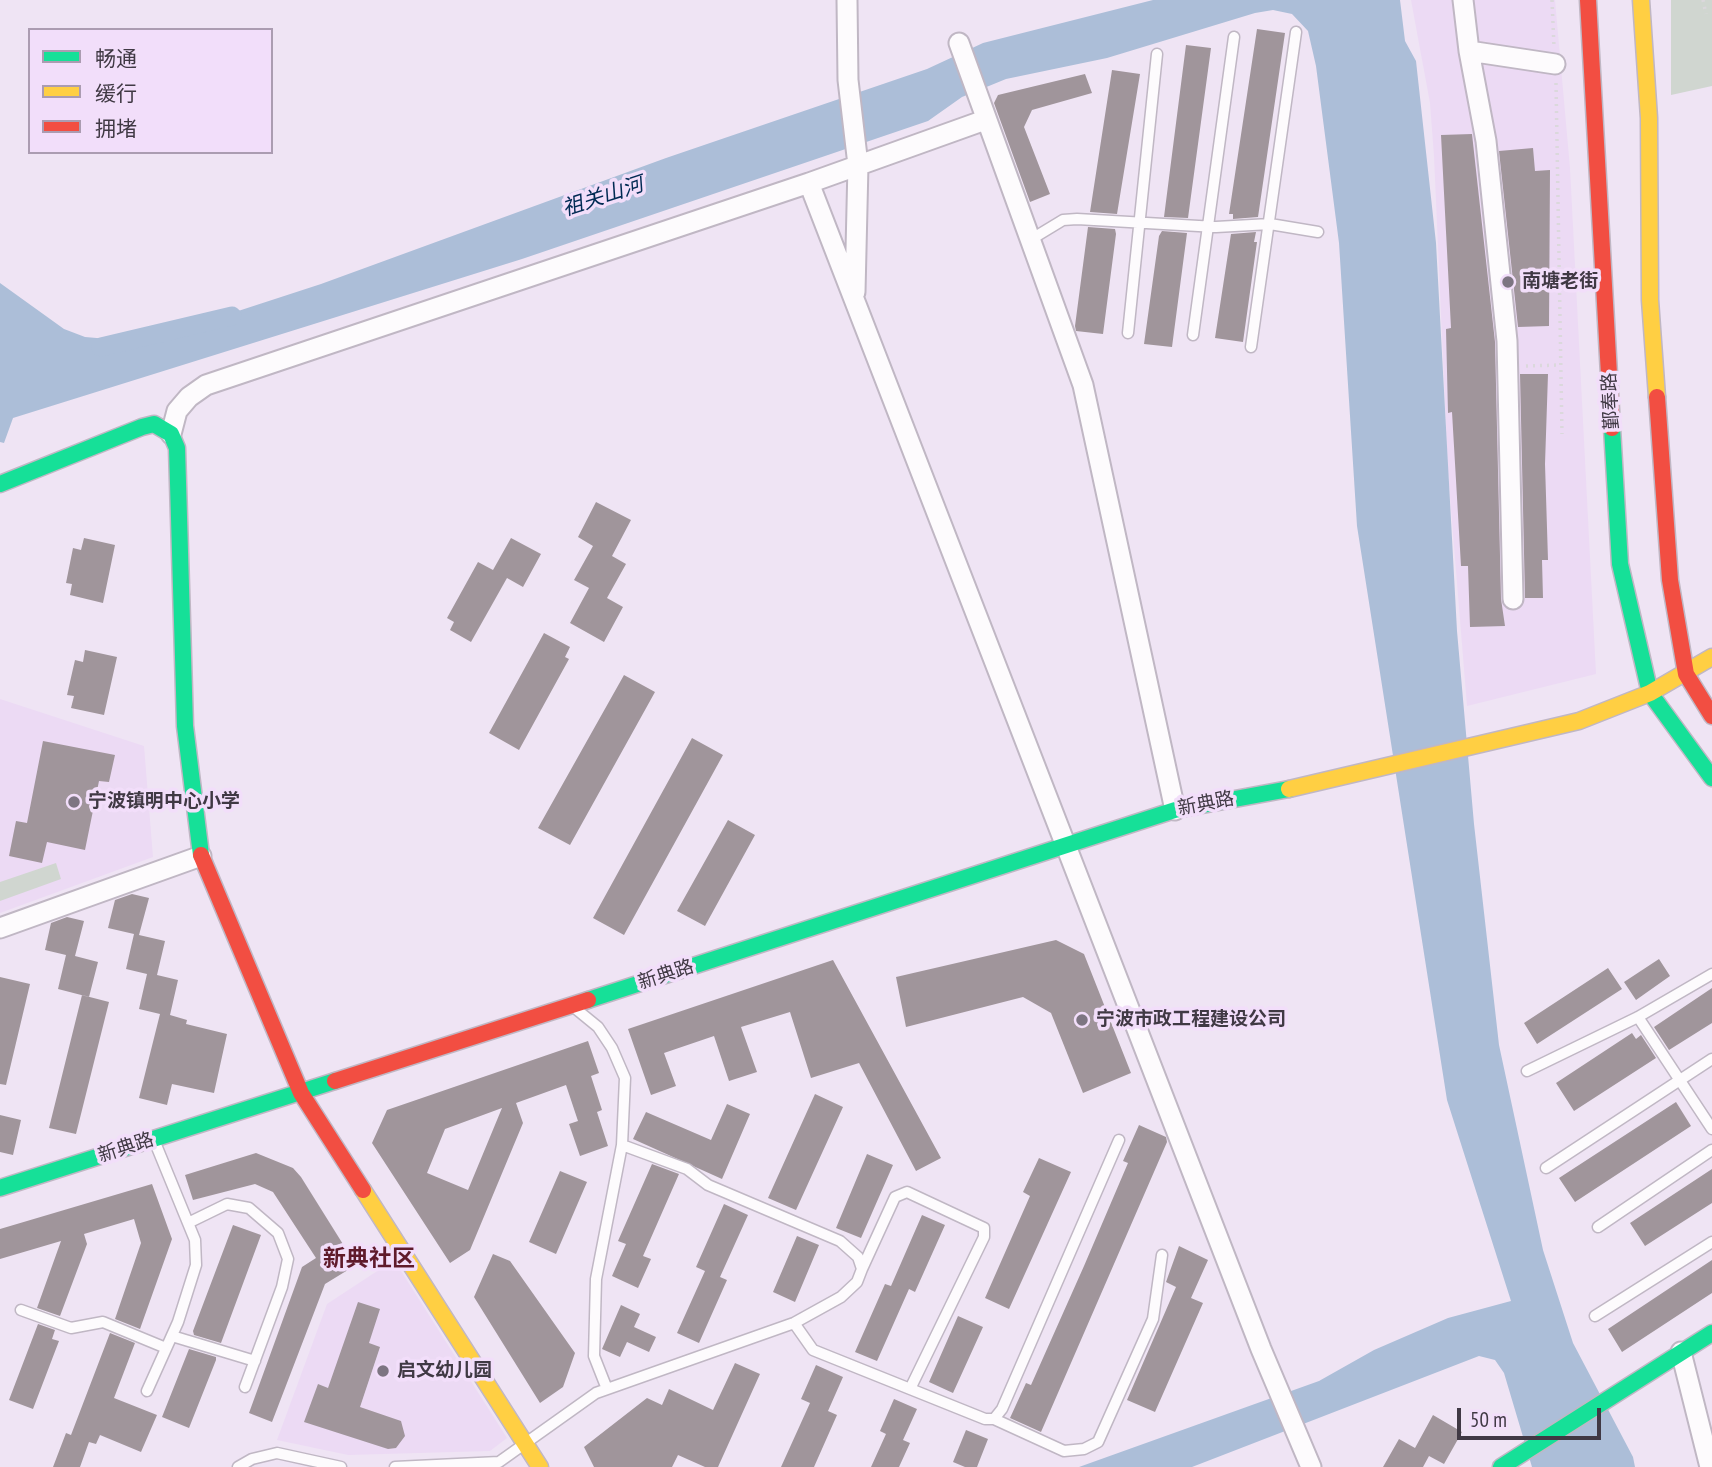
<!DOCTYPE html>
<html>
<head>
<meta charset="utf-8">
<style>
  body { margin:0 }
  #map { position:relative; width:1712px; height:1467px; overflow:hidden; background:#efe4f4; font-family:"PT Sans Narrow","Noto Sans SC",sans-serif }
  canvas { display:block }
  .legend { position:absolute; left:28px; top:28px; width:245px; height:126px; box-sizing:border-box; background:#f2defa; border:2px solid #ab9cb1; margin:0; padding:9px 12px; list-style:none; font-size:21px; color:#403944 }
  .legend li { display:flex; align-items:center; gap:14px; height:35px }
  .legend b { width:35px; border:2px solid #ab9cb1 }
  .scale { position:absolute; left:1457px; top:1408px; width:144px; height:32px; box-sizing:border-box; border:4px solid #403944; border-top:0; padding-left:9px; font-size:21px; line-height:24px; white-space:nowrap; color:#403944; -webkit-text-stroke:5px #f2defa; paint-order:stroke }
</style>
</head>
<body>
<div id="map">
<canvas width="1712" height="1467"></canvas>
<ul class="legend">
<li><b style="height:9px;background:#16e098"></b>畅通</li>
<li><b style="height:9px;background:#ffcf43"></b>缓行</li>
<li><b style="height:9px;background:#f24e42"></b>拥堵</li>
</ul>
<div class="scale">50 m</div>
</div>
<script>
const ctx = document.querySelector('canvas').getContext('2d');
ctx.lineJoin = 'round';
function paint(path, color) {
  ctx.fillStyle = color;
  ctx.fill(path, 'evenodd');
}
function shape(rows) {
  const path = new Path2D();
  for (const r of rows) {
    path.moveTo(r[0], r[1]);
    for (let i = 2; i < r.length; i += 2) path.lineTo(r[i], r[i + 1]);
  }
  return path;
}
function stroke(path, color, width, dash) {
  ctx.strokeStyle = color;
  ctx.lineWidth = width;
  ctx.lineCap = dash ? 'butt' : 'round';
  ctx.setLineDash(dash || []);
  ctx.stroke(path);
}
function write(font, color, halo, rows, align = 'center') {
  ctx.font = font + ' "PT Sans Narrow","Noto Sans SC",sans-serif';
  ctx.lineWidth = 7;
  ctx.setLineDash([]);
  ctx.textBaseline = 'middle';
  ctx.strokeStyle = halo;
  ctx.fillStyle = color;
  for (const [text, x, y, turn = 0] of rows) {
    ctx.save();
    ctx.translate(x, y);
    ctx.rotate((+turn || 0) * Math.PI / 180);
    ctx.textAlign = isNaN(turn) ? turn : align;
    if (halo) ctx.strokeText(text, 0, 0);
    ctx.fillText(text, 0, 0);
    ctx.restore();
  }
}
const built = shape([
  [1411,0,1555,0,1570,168,1596,674,1467,706,1448,472,1434,156,1430,103],
  [0,699,144,746,153,857,0,913],
  [394,1260,507,1438,490,1451,348,1455,277,1440,327,1304]
]);
const green = shape([
  [1671,0,1712,0,1712,86,1671,95],
  [56,863,61,879,0,901,0,882]
]);
const water = shape([
  [1153,0,1400,0,1405,41,1416,61,1436,243,1457,631,1474,824,1499,1045,1543,1250,1573,1343,1633,1457,1635,1467,1532,1467,1504,1373,1495,1360,1479,1356,1192,1467,1079,1467,1319,1381,1374,1350,1448,1318,1511,1301,1447,1100,1357,526,1339,243,1316,66,1308,31,1292,14,1273,10,1255,13,1107,58,1006,79,962,97,928,121,522,259,13,418,4,443,0,442,0,283,64,329,85,337,143,342,321,284,666,158,927,69,983,43]
]);
const canal = shape([
  [101,347,232,316]
]);
const building = shape([
  [1257,29,1285,33,1258,217,1233,219,1233,214,1229,214],
  [1186,45,1211,48,1188,218,1164,217],
  [1112,70,1140,74,1117,214,1090,212],
  [1085,74,1092,93,1032,110,1024,127,1050,194,1030,202,994,103,998,95],
  [1472,134,1495,342,1501,599,1505,626,1470,627,1468,566,1461,566,1452,412,1448,413,1446,329,1451,328,1441,135],
  [1533,148,1535,171,1550,170,1549,326,1518,327,1499,151],
  [1088,227,1115,229,1116,234,1103,334,1076,331,1075,326],
  [1162,231,1187,233,1172,347,1144,344,1159,236],
  [1256,232,1254,242,1257,242,1243,342,1215,338,1231,234],
  [1520,374,1548,374,1545,464,1548,560,1542,560,1543,598,1525,598],
  [596,502,631,520,612,556,626,564,607,598,623,607,604,642,570,623,589,588,574,580,593,546,578,537],
  [84,538,115,545,103,603,70,595,72,584,66,583,73,548,81,550],
  [511,538,541,554,523,587,507,578,471,642,450,630,454,622,447,618,478,562,493,570],
  [544,633,570,647,565,657,569,659,519,750,489,733],
  [85,650,117,657,104,715,71,708,74,696,67,695,75,660,83,662],
  [624,675,655,692,570,845,538,828],
  [692,738,723,755,624,935,593,918],
  [43,741,115,755,109,782,99,781,85,850,47,842,42,863,9,856,16,821,27,823],
  [728,820,755,835,705,926,677,911],
  [132,894,149,898,139,935,165,941,157,975,178,980,170,1015,187,1020,186,1024,227,1034,214,1093,172,1084,167,1105,139,1098,160,1014,139,1009,147,974,126,969,134,934,108,928,115,900],
  [67,917,84,921,75,956,98,962,89,997,58,989,66,955,45,950,51,923],
  [1056,940,1084,954,1131,1073,1083,1093,1051,1013,1023,997,906,1027,896,977],
  [1659,959,1670,976,1636,1000,1624,982],
  [833,960,941,1158,916,1171,859,1063,811,1078,790,1012,741,1027,757,1072,729,1081,714,1036,664,1053,676,1086,651,1095,628,1029],
  [1608,968,1622,989,1537,1044,1524,1023],
  [0,977,30,984,6,1085,0,1084],
  [1712,988,1712,1023,1669,1050,1654,1027],
  [82,995,109,1002,76,1134,49,1128],
  [1632,1033,1636,1039,1641,1035,1656,1058,1574,1111,1556,1083],
  [588,1041,599,1073,591,1076,602,1110,597,1112,608,1146,580,1156,569,1124,578,1121,566,1085,516,1103,523,1123,470,1250,450,1263,372,1143,387,1110],
  [502,1108,468,1190,427,1173,445,1129],
  [815,1094,843,1107,796,1210,768,1198],
  [1676,1102,1691,1126,1575,1202,1559,1178],
  [727,1104,750,1114,722,1179,633,1139,646,1112,711,1140],
  [0,1115,21,1120,13,1155,0,1152],
  [1139,1125,1166,1137,1167,1142,1041,1432,1010,1418,1026,1383,1031,1385,1084,1266,1128,1163,1123,1161],
  [256,1153,293,1168,301,1177,356,1265,325,1284,272,1422,249,1413,302,1267,316,1258,273,1192,255,1184,193,1200,185,1175],
  [867,1154,893,1165,861,1238,836,1228],
  [1039,1158,1071,1172,1009,1309,985,1298,1030,1196,1023,1192],
  [652,1164,679,1174,643,1256,651,1259,638,1288,612,1276,626,1244,618,1241],
  [1712,1169,1712,1203,1645,1246,1630,1223],
  [560,1171,587,1182,556,1254,529,1242],
  [152,1184,172,1239,140,1329,115,1319,141,1243,134,1219,84,1234,87,1244,60,1316,37,1308,61,1241,0,1259,0,1229],
  [724,1204,748,1215,720,1277,727,1280,699,1343,677,1333,705,1271,696,1267],
  [922,1215,945,1225,915,1292,909,1289,877,1361,855,1352,885,1284,891,1286],
  [233,1225,261,1235,221,1343,194,1335,193,1331],
  [797,1236,819,1245,795,1302,773,1292],
  [1179,1246,1208,1260,1191,1298,1203,1303,1155,1412,1127,1400,1176,1287,1166,1282],
  [493,1254,510,1261,575,1353,563,1387,540,1403,474,1297],
  [1712,1260,1712,1293,1622,1352,1608,1329],
  [358,1302,380,1309,369,1343,380,1347,360,1407,401,1421,405,1436,396,1448,388,1449,304,1422,318,1384,328,1388],
  [621,1305,640,1314,634,1327,656,1337,649,1352,627,1342,620,1357,602,1349],
  [958,1316,983,1327,953,1393,929,1382],
  [38,1324,55,1330,52,1339,59,1341,33,1409,9,1400],
  [110,1333,135,1343,114,1398,157,1415,141,1452,100,1435,96,1444,89,1442,80,1467,53,1467,66,1433,71,1435],
  [189,1349,216,1357,216,1360,189,1428,162,1417],
  [735,1363,760,1374,718,1467,705,1467,678,1455,672,1467,594,1467,584,1447,647,1398,662,1405,669,1389,713,1410],
  [816,1365,843,1377,828,1411,837,1415,814,1467,781,1467,810,1403,801,1399],
  [894,1399,917,1409,903,1440,910,1443,899,1467,871,1467,886,1434,880,1431],
  [1433,1415,1462,1432,1444,1464,1429,1456,1423,1467,1383,1467,1399,1439,1415,1448],
  [966,1430,988,1439,977,1467,965,1467,953,1462]
]);
const path = shape([
  [1552,0,1554,47],
  [1703,0,1706,14],
  [1556,83,1562,434],
  [1526,366,1560,365]
]);
const lane = shape([
  [1030,240,1063,220,1077,219,1216,227,1270,224,1318,232],
  [1128,333,1157,54],
  [1193,335,1234,37],
  [1251,347,1296,32],
  [576,1009,598,1027,612,1048,625,1078,622,1145,596,1279,594,1356,607,1389],
  [1638,1017,1712,1129],
  [1527,1071,1638,1017,1712,974],
  [1546,1168,1712,1059],
  [188,1223,227,1204,249,1208,278,1233,288,1259,282,1287,245,1387],
  [1598,1227,1712,1150],
  [862,1269,895,1197,907,1192,984,1228,984,1237,910,1389],
  [21,1310,71,1328,103,1322,166,1348],
  [1595,1316,1712,1242],
  [794,1323,813,1350,985,1419,994,1419,1002,1409,1119,1140],
  [172,1336,255,1361],
  [147,1391,178,1322,196,1265,195,1240,154,1140],
  [994,1419,1064,1451,1084,1449,1098,1442,1153,1319,1162,1255],
  [238,1467,252,1459,277,1453,341,1467],
  [395,1467,499,1462,596,1393,794,1323,841,1297,857,1282,862,1269,858,1257,840,1241,708,1185,687,1169,622,1145]
]);
const street = shape([
  [847,0,848,80,858,165,855,292],
  [1463,0,1469,51,1486,141,1507,341,1513,599],
  [959,43,1083,385,1175,810],
  [1469,51,1555,64],
  [985,120,809,183,1261,1349,1311,1467],
  [171,434,177,411,189,397,206,385,809,183],
  [0,928,201,856],
  [1681,1352,1710,1467]
]);
const fast = shape([
  [1612,428,1620,564,1650,693,1712,778],
  [0,484,142,427,154,424,171,434,177,448,185,726,201,855],
  [588,1000,1175,810,1289,789],
  [0,1188,335,1081],
  [1501,1467,1712,1333]
]);
const slow = shape([
  [1641,0,1649,118,1650,300,1657,397],
  [1289,789,1579,721,1650,693,1712,657],
  [363,1190,540,1467]
]);
const jam = shape([
  [1588,0,1612,428],
  [1657,397,1670,580,1686,674,1712,716],
  [201,855,301,1093,363,1190],
  [335,1081,588,1000]
]);
const markers = [
  [1508,282,7,"#7d7582"],
  [74,802,7,"#7d7582"],
  [1082,1020,7,"#7d7582"],
  [383,1371,7,"#7d7582"]
];
const poiNames = [
  ["南塘老街",1522,282],
  ["宁波镇明中心小学",88,802],
  ["宁波市政工程建设公司",1096,1020],
  ["启文幼儿园",397,1371]
];
const streetNames = [
  ["鄞奉路",1611,401,-93],
  ["新典路",1206,804,-11],
  ["新典路",666,975,-18],
  ["新典路",126,1148,-18]
];
const waterNames = [
  ["祖关山河",603,197,-18]
];
const quarterNames = [
  ["新典社区",369,1259]
];
paint(built, '#ecdaf4');
paint(green, '#d0d6d0');
paint(water, '#acbed8');
stroke(canal, '#acbed8', 19);
paint(building, '#a0959b');
stroke(lane, '#c0b7c4', 13);
stroke(street, '#c0b7c4', 23);
stroke(fast, '#c0b7c4', 19);
stroke(slow, '#c0b7c4', 19);
stroke(jam, '#c0b7c4', 19);
stroke(path, '#dbd8dc', 3.5, [2, 5]);
stroke(lane, '#fdfbfd', 10);
stroke(street, '#fdfbfd', 19);
stroke(fast, '#16e098', 16);
stroke(slow, '#ffcf43', 16);
stroke(jam, '#f24e42', 16);
for (const [x, y, r, color] of markers) {
  const dot = new Path2D();
  dot.arc(x, y, r, 0, 2 * Math.PI);
  ctx.fillStyle = color;
  ctx.fill(dot);
  stroke(dot, '#f2defa', 2.5);
}
write('bold 19px', '#403944', '#f2defa', poiNames, 'left');
write('19px', '#403944', '#f2defa', streetNames);
write('italic 21px', '#002a53', '#f2defa', waterNames);
write('bold 23px', '#5f1a2b', '#f2defa', quarterNames);
</script>
</body>
</html>
